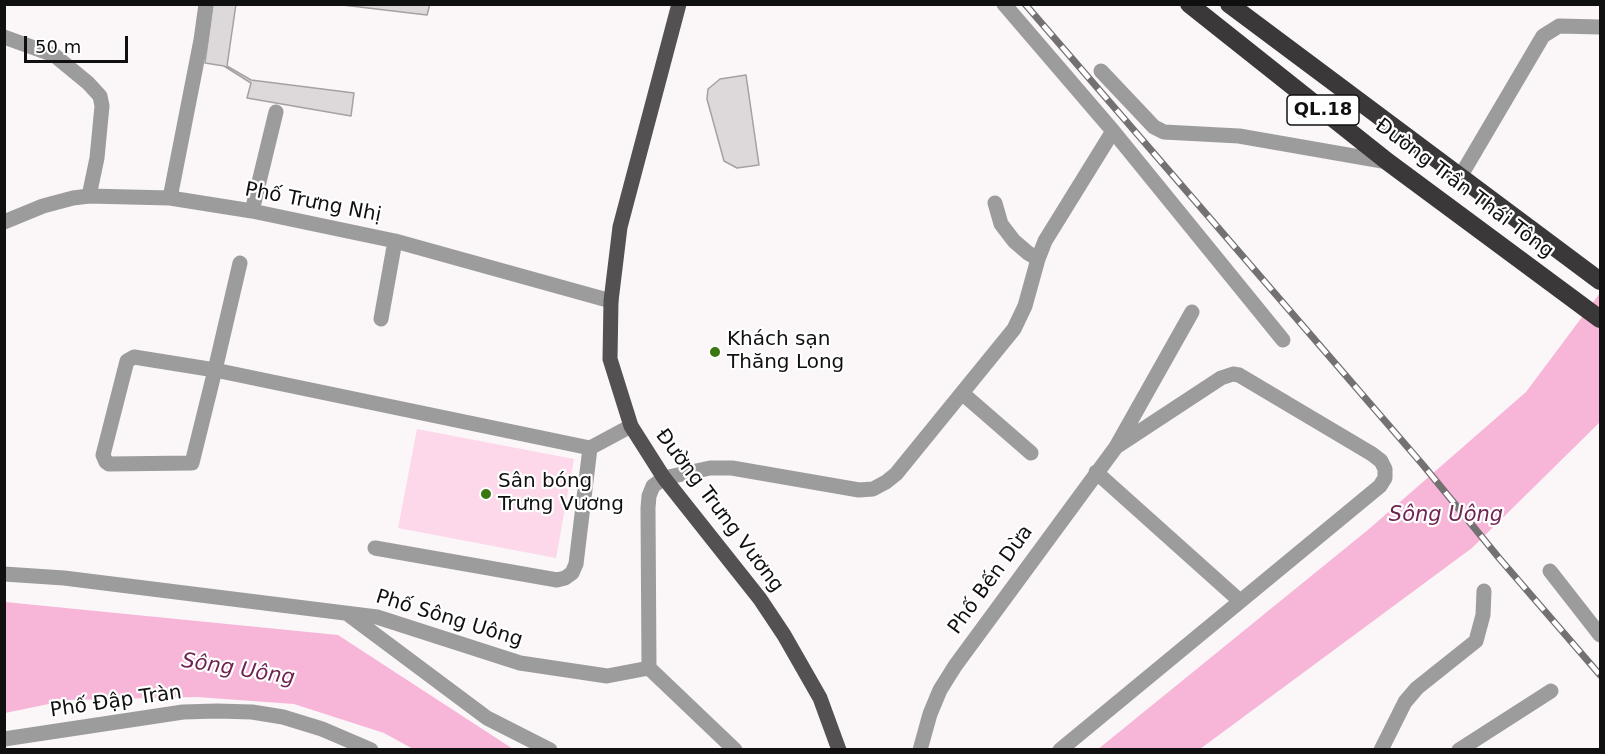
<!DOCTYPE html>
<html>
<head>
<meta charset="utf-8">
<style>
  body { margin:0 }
  #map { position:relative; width:1605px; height:754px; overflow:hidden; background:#fbf6f8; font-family:"DejaVu Sans",sans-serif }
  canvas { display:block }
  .frame { position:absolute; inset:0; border:6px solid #111010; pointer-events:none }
  .scale { position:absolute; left:24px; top:36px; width:104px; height:27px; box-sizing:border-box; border:3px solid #111010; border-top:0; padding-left:8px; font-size:18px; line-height:21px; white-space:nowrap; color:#111010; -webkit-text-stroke:4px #fff; paint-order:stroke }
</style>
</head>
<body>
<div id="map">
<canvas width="1605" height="754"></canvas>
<div class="frame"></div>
<div class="scale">50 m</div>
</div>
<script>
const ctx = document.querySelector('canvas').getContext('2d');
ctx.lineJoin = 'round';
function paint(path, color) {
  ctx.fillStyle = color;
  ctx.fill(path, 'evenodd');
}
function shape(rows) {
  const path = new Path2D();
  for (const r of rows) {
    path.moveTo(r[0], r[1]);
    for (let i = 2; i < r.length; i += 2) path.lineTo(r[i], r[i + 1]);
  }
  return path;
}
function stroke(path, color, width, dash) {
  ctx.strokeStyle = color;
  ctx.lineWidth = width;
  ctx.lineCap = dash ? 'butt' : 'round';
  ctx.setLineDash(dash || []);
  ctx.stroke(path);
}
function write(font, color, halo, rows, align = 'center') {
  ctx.font = font + ' "DejaVu Sans",sans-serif';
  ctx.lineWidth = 4.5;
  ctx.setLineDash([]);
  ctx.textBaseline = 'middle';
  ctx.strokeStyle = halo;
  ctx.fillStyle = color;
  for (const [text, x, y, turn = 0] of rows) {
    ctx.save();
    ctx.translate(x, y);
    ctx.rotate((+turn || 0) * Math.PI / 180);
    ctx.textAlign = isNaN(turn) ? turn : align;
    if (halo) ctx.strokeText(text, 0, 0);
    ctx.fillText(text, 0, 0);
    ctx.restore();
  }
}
const green = shape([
  [417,429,574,459,556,558,398,528]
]);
const water = shape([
  [1600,293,1600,422,1472,548,1200,749,1097,750,1369,529,1526,392],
  [5,602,338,635,513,749,413,749,384,733,294,704,197,697,68,700,5,713]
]);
const building = shape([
  [213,4,236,4,227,66,251,80,354,93,351,116,247,98,251,83,224,66,205,63,213,4],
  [334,4,430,4,427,15,334,4],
  [746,75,759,165,737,168,724,161,707,99,708,89,720,79,746,75]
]);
const street = shape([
  [1004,4,1113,131,1283,340],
  [4,37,54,55,88,83,100,96,102,106,97,158,89,196],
  [1101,71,1154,127,1164,132,1239,136,1388,162],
  [1460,177,1543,36,1559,26,1600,27],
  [170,198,201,40,206,4],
  [995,203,1001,224,1014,241,1028,253,1038,259],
  [252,211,276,112],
  [4,222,43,206,73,198,89,196,170,198,252,211,395,241,611,301],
  [240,263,215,370,134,357,127,361,103,455,106,462,109,464,192,463,215,370,590,448],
  [381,319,395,241],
  [962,393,1031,453],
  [1096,472,1240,601],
  [375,548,557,580,565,578,572,573,576,564,590,448,631,426],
  [1550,571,1600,635],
  [4,574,64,578,377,617,520,663,607,676,649,668,648,508,649,496,653,486,664,478,710,468,732,468,859,490,873,489,886,482,896,474,1014,329,1025,306,1038,259,1045,241,1113,131],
  [349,615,487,718,550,750],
  [649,668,735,750],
  [4,739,183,712,217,711,252,712,283,717,322,729,371,750],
  [920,750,930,714,940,690,955,666,1116,447,1192,312],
  [1060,750,1380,486,1385,478,1385,469,1381,461,1372,454,1239,375,1233,374,1221,378,1116,447],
  [1381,750,1405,702,1417,688,1476,641,1483,615,1484,591],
  [1459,750,1551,691]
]);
const primary = shape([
  [679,4,620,227,611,301,610,359,631,426,664,478,760,599,784,635,820,698,839,750]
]);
const highway = shape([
  [1189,4,1388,162,1600,319],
  [1229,4,1600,281]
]);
const rail = shape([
  [1025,4,1423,465,1499,558,1600,675]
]);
const markers = [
  [715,352,6,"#3b770f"],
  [486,494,6,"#3b770f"]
];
const shields = [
  [1323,110,72]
];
const shieldNames = [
  ["QL.18",1323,110]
];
const streetNames = [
  ["Đường Trần Thái Tông",1464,189,37],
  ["Phố Trưng Nhị",313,203,11],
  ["Đường Trưng Vương",719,511,53],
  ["Phố Bến Dừa",991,580,-54],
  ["Phố Sông Uông",449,619,17],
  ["Phố Đập Tràn",116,702,-8]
];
const poiNames = [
  ["Khách sạn",727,340],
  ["Thăng Long",727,363],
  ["Sân bóng",498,482],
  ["Trưng Vương",498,505]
];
const waterNames = [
  ["Sông Uông",1446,516],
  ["Sông Uông",238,670,9]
];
paint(green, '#fcd8ea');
paint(water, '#f7b5d8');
paint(building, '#ddd9db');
stroke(building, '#a5a1a3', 1.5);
stroke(street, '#9d9c9c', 15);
stroke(primary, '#545153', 15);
stroke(highway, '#3b383a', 18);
stroke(rail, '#747172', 7);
stroke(rail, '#fff', 4.5, [14]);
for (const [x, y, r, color] of markers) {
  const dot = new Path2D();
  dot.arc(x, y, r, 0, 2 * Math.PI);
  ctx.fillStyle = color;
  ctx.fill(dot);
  stroke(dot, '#fff', 2);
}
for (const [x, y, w] of shields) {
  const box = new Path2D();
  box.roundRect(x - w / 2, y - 15, w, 30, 4.5);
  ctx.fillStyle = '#fff';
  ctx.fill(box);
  stroke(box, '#111010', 1.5);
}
write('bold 18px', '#111010', null, shieldNames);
write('20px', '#111010', '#fff', streetNames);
write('20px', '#111010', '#fff', poiNames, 'left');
write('italic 21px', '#6f2452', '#fff', waterNames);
</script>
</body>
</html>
